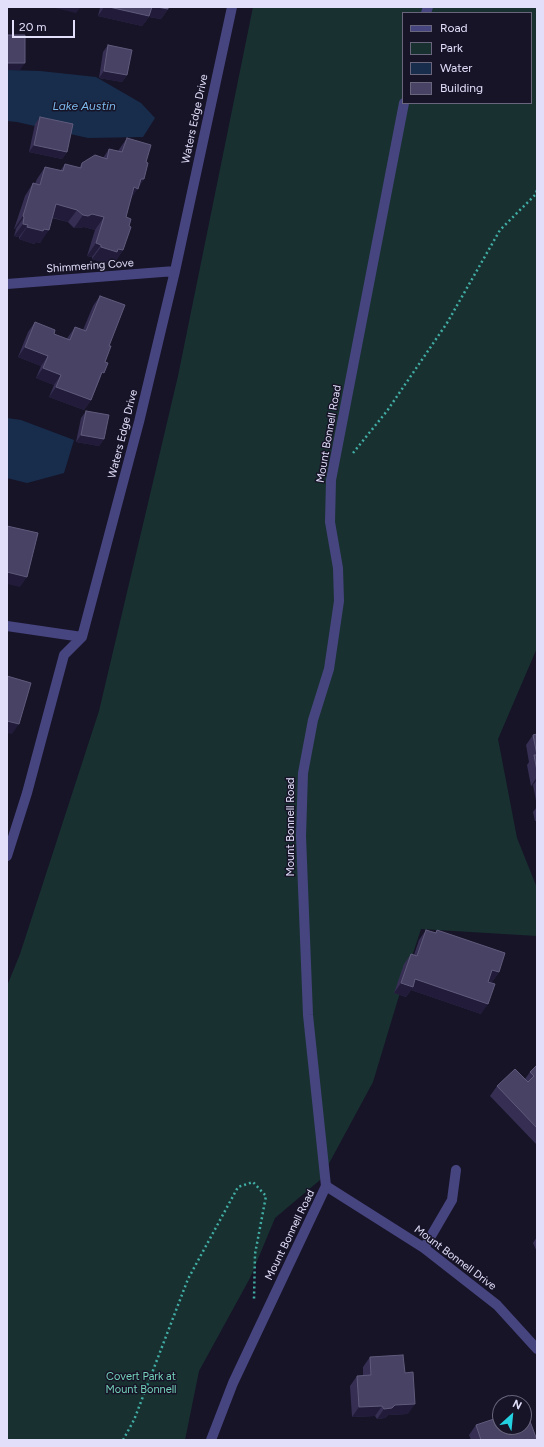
<!DOCTYPE html>
<html>
<head>
<meta charset="utf-8">
<style>
  body { margin:0 }
  #map { position:relative; width:544px; height:1447px; overflow:hidden; background:#171428; font-family:Figtree,sans-serif }
  canvas { display:block }
  .frame { position:absolute; inset:0; border:8px solid #e2dffb; pointer-events:none }
  .legend { position:absolute; left:402px; top:12px; width:130px; height:92px; box-sizing:border-box; background:#171428; border:1px solid #68657c; margin:0; padding:5px 7px; list-style:none; font-size:12px; color:#e2dffb }
  .legend li { display:flex; align-items:center; gap:8px; height:20px }
  .legend b { width:20px; border:1px solid #68657c }
  .north { position:absolute; left:492px; top:1395px; width:40px; height:40px; box-sizing:border-box; background:#171428; border:1px solid #68657c; border-radius:50%; rotate:27deg; font-size:11px; font-weight:700; line-height:16px; text-align:center; color:#e2dffb }
  .north::after { content:''; display:block; margin:auto; width:14px; height:18px; background:#24d1e1; clip-path:polygon(50% 0,100% 100%,50% 72%,0 100%) }
  .scale { position:absolute; left:12px; top:20px; width:63px; height:18px; box-sizing:border-box; border:2px solid #e2dffb; border-top:0; padding-left:5px; font-size:12px; line-height:14px; white-space:nowrap; color:#e2dffb; -webkit-text-stroke:3px #171428; paint-order:stroke }
</style>
</head>
<body>
<div id="map">
<canvas width="544" height="1447"></canvas>
<div class="frame"></div>
<ul class="legend">
<li><b style="height:5px;background:#474580"></b>Road</li>
<li><b style="height:11px;background:#183130"></b>Park</li>
<li><b style="height:11px;background:#182d4c"></b>Water</li>
<li><b style="height:11px;background:#484265"></b>Building</li>
</ul>
<div class="north">N</div>
<div class="scale">20 m</div>
</div>
<script>
const ctx = document.querySelector('canvas').getContext('2d');
ctx.lineJoin = 'round';
function paint(path, color) {
  ctx.fillStyle = color;
  ctx.fill(path, 'evenodd');
}
function shape(rows) {
  const path = new Path2D();
  for (const r of rows) {
    path.moveTo(r[0], r[1]);
    for (let i = 2; i < r.length; i += 2) path.lineTo(r[i], r[i + 1]);
  }
  return path;
}
function stroke(path, color, width, dash) {
  ctx.strokeStyle = color;
  ctx.lineWidth = width;
  ctx.lineCap = dash ? 'butt' : 'round';
  ctx.setLineDash(dash || []);
  ctx.stroke(path);
}
function write(font, color, halo, rows, align = 'center') {
  ctx.font = font + ' Figtree,sans-serif';
  ctx.lineWidth = 3;
  ctx.setLineDash([]);
  ctx.textBaseline = 'middle';
  ctx.strokeStyle = halo;
  ctx.fillStyle = color;
  for (const [text, x, y, turn = 0] of rows) {
    ctx.save();
    ctx.translate(x, y);
    ctx.rotate((+turn || 0) * Math.PI / 180);
    ctx.textAlign = isNaN(turn) ? turn : align;
    if (halo) ctx.strokeText(text, 0, 0);
    ctx.fillText(text, 0, 0);
    ctx.restore();
  }
}
const green = shape([
  [253,7,537,7,537,648,498,739,517,838,537,888,537,936,421,929,398,999,373,1082,320,1180,275,1218,250,1278,199,1371,185,1440,7,1440,7,986,20,954,99,711,178,376],
  [403,13,531,13,531,103,403,103]
]);
const water = shape([
  [7,70,40,71,96,77,141,103,155,118,143,137,88,138,17,122,7,121],
  [7,418,21,420,74,440,64,473,27,483,7,478]
]);
const path = shape([
  [353,453,387,411,447,323,500,230,536,194,537,189],
  [123,1440,134,1420,188,1279,238,1187,253,1182,266,1196,255,1254,254,1299]
]);
const minor = shape([
  [7,284,175,271],
  [7,626,82,637],
  [7,856,27,793,64,655,82,637,139,422,175,271,232,7],
  [326,1186,424,1248,497,1305,537,1349],
  [424,1248,452,1200,456,1170]
]);
const tertiary = shape([
  [426,13,428,7],
  [211,1440,233,1383,326,1186,308,1015,301,836,303,773,313,720,329,669,339,601,338,568,330,522,331,480,404,103]
]);
const wall = shape([
  [94,7,168,7,168,9,161,19,149,17,142,26,98,16,100,8],
  [108,45,127,75,122,82,99,78,103,52],
  [40,117,67,152,62,159,29,152,35,124],
  [127,138,146,162,144,179,131,198,126,217,123,250,114,263,110,262,109,264,92,259,92,257,87,256,95,230,84,227,79,228,74,228,68,222,52,218,40,243,36,242,34,244,19,239,19,237,14,236,16,229,14,229,25,196,33,183,35,184,37,179,45,167,60,171,65,164,79,168,82,163,103,158,109,149,118,151],
  [100,296,109,346,105,362,100,379,91,400,84,410,49,397,54,385,36,378,41,366,18,357,28,332,35,322,54,334,67,339,68,337,75,327,83,330,93,306],
  [86,411,104,439,99,446,76,442,81,418],
  [537,734,537,806,533,785,531,786,527,765,529,762,526,745,533,735],
  [537,807,537,821,535,821,533,812],
  [426,930,435,933,437,930,499,972,492,982,488,981,481,1014,411,990,406,997,394,993,404,964,411,954,414,955,419,940],
  [537,1065,537,1145,490,1096,497,1086,525,1079,530,1072],
  [537,1237,537,1252,533,1243],
  [370,1357,408,1414,388,1415,385,1418,377,1419,375,1416,352,1417,350,1386,357,1376,363,1376,363,1367],
  [476,1425,537,1440,471,1440,469,1435]
]);
const shadedWall = shape([
  [51,7,81,7,76,13],
  [104,7,157,7,168,9,161,19,149,17,142,26,98,16],
  [7,63,25,63,20,70,7,70],
  [104,71,127,75,122,82,99,78],
  [34,145,67,152,62,159,29,152],
  [141,179,144,179,129,201,125,200],
  [56,204,77,210,68,222,48,216],
  [92,214,104,217,95,230,84,227,79,228,74,228,83,215],
  [23,216,24,217,16,229,14,229],
  [23,224,28,225,19,237,14,236],
  [27,227,44,229,49,230,40,243,36,242,34,244,19,239],
  [96,243,101,245,92,257,87,256],
  [101,247,118,249,123,250,114,263,110,262,109,264,92,259],
  [25,347,48,356,41,366,18,357],
  [43,368,61,375,54,385,36,378],
  [56,387,91,400,84,410,49,397],
  [81,435,104,439,99,446,76,442],
  [7,572,27,577,20,587,7,584],
  [7,721,19,724,12,734,7,733],
  [537,777,537,780,533,785,531,786],
  [492,970,499,972,492,982,485,980],
  [415,979,488,1004,481,1014,411,990,406,997,394,993,401,983],
  [415,1404,408,1414,388,1415,385,1418,377,1419,384,1409,395,1405],
  [382,1406,375,1416,352,1417,359,1407]
]);
const building = shape([
  [109,7,152,7,149,16,109,7],
  [157,7,168,7,168,9,157,7],
  [7,35,25,35,25,63,7,63,7,35],
  [108,45,132,50,127,75,104,71,108,45],
  [40,117,73,124,67,152,34,145,40,117],
  [127,138,151,145,146,162,148,163,144,179,141,179,138,189,134,187,126,217,131,219,129,226,131,227,123,250,118,249,117,252,101,247,101,245,96,243,104,217,92,214,88,216,83,215,77,210,56,204,49,230,44,229,43,231,27,227,28,225,23,224,24,217,23,216,33,183,40,185,45,167,63,171,65,164,81,168,82,163,95,155,107,159,109,149,122,152,127,138],
  [100,296,125,305,109,346,111,346,105,362,108,363,104,373,102,372,91,400,56,387,61,375,43,368,48,356,25,347,35,322,55,330,54,334,70,340,75,327,86,331,100,296],
  [86,411,109,415,104,439,81,435,86,411],
  [7,526,38,533,27,577,7,572,7,526],
  [7,676,31,683,19,724,7,721,7,676],
  [537,734,537,771,534,755,537,755,533,735,537,734],
  [426,930,436,933,437,930,505,953,499,972,492,970,488,982,495,984,488,1004,415,979,413,987,401,983,411,954,417,956,426,930],
  [537,1065,537,1128,497,1086,515,1069,528,1082,534,1076,530,1072,537,1065],
  [403,1355,405,1373,413,1372,415,1404,395,1405,392,1408,384,1409,382,1406,359,1407,357,1376,371,1375,370,1357,403,1355],
  [524,1408,525,1408,537,1440,481,1440,476,1425,500,1417,500,1427,524,1427,524,1408]
]);
const streetNames = [
  ["Waters Edge Drive",195,119,-78],
  ["Shimmering Cove",90,266,-4],
  ["Waters Edge Drive",123,434,-76],
  ["Mount Bonnell Road",329,434,-80],
  ["Mount Bonnell Road",291,827,-90],
  ["Mount Bonnell Road",290,1235,-64],
  ["Mount Bonnell Drive",455,1258,37]
];
const parkNames = [
  ["Covert Park at",141,1377],
  ["Mount Bonnell",141,1390]
];
const waterNames = [
  ["Lake Austin",84,106]
];
paint(green, '#183130');
paint(water, '#182d4c');
stroke(path, '#41ada5', 2.5, [2, 3]);
stroke(minor, '#474580', 10);
stroke(tertiary, '#474580', 10);
paint(wall, '#362f53');
paint(shadedWall, '#221c3a');
paint(building, '#484265');
stroke(building, '#605b7c', 1);
write('11px', '#e2dffb', '#171428', streetNames);
write('11px', '#73d2b9', '#171428', parkNames);
write('italic 12px', '#7bbaed', '#171428', waterNames);
</script>
</body>
</html>
